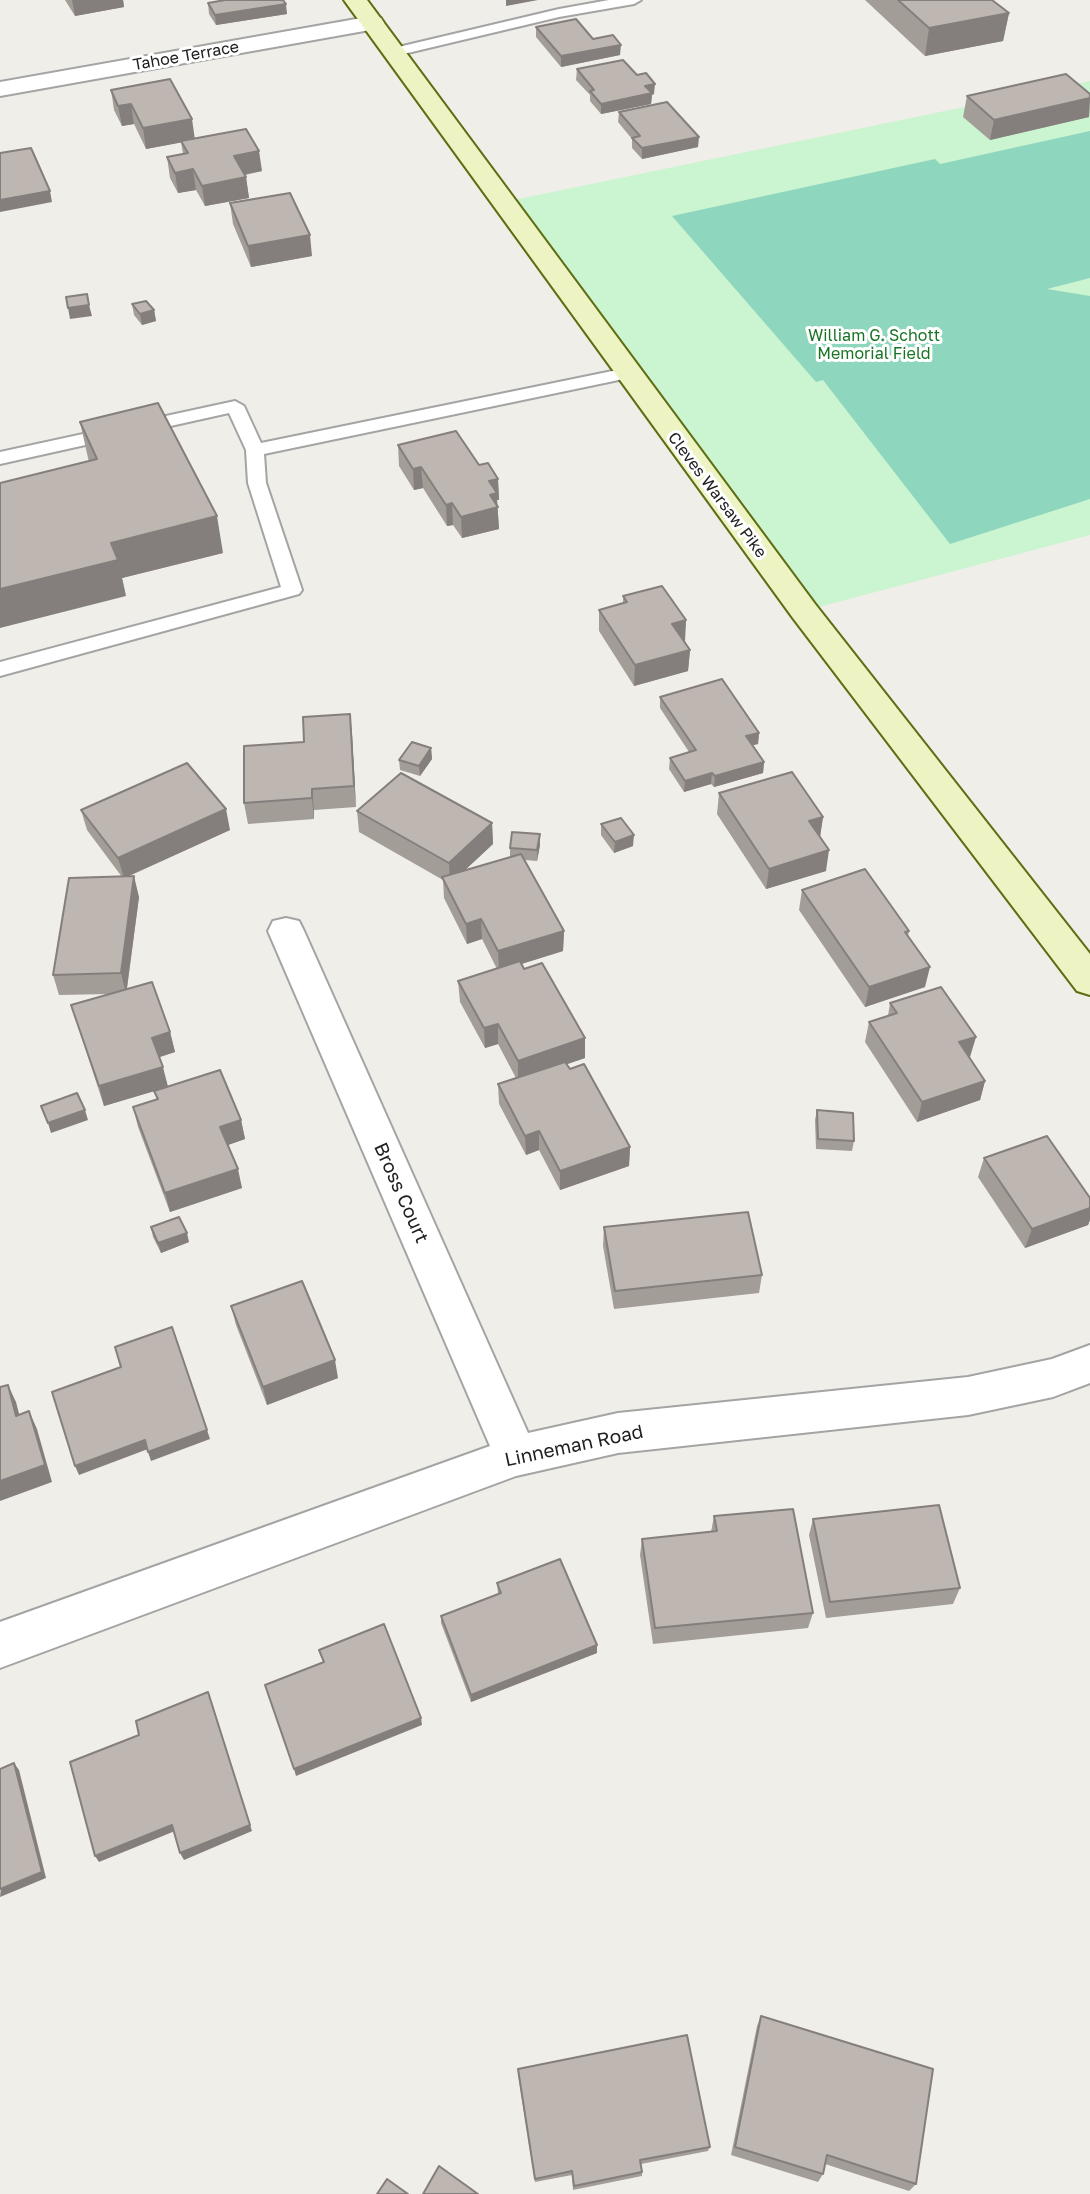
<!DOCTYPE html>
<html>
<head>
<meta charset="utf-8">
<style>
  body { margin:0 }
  canvas { display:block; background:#f0eee8 }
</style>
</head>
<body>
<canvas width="1090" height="2194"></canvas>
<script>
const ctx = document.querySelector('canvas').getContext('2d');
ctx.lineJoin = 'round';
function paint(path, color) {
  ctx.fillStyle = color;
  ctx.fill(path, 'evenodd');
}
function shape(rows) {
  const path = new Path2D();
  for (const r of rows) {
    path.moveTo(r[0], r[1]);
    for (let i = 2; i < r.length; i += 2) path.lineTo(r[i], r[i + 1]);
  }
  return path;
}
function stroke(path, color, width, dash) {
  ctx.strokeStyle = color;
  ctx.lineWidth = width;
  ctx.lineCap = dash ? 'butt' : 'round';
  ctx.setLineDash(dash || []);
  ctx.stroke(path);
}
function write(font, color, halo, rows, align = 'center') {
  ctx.font = font + ' "Golos Text",sans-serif';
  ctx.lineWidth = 6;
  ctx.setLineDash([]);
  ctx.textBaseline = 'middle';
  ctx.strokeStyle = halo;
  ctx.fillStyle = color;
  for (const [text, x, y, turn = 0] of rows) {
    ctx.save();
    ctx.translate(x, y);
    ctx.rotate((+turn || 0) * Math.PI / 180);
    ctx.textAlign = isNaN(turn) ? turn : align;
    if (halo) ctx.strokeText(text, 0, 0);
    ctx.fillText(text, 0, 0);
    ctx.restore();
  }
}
const park = shape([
  [1090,81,1090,535,804,611,504,202]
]);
const pitch = shape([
  [1090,131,1090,278,1047,289,1090,296,1090,499,950,544,823,380,816,382,672,216,935,159,940,164]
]);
const lane = shape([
  [609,0,641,0,634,4,559,17,395,56,388,52,390,49,559,9,609,0],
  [627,368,633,369,636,373,633,377,264,454,266,483,302,590,299,594,0,676,0,662,281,587,248,483,246,450,229,413,0,464,0,452,235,401,244,406,261,443,627,368]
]);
const street = shape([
  [373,16,381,18,384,23,381,28,0,96,0,82,373,16],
  [286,918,299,921,304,931,528,1433,618,1413,968,1377,1052,1359,1090,1345,1090,1383,1053,1397,968,1415,618,1453,516,1476,0,1668,0,1622,490,1446,268,931,273,921,286,918]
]);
const secondary = shape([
  [344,0,367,0,815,604,1090,954,1090,995,1077,991,793,618,344,0]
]);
const wall = shape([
  [65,0,123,0,124,7,75,16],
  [223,0,283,0,287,14,216,25,209,14,208,3],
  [865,0,992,0,1009,13,1003,41,925,56],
  [536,27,593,39,620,55,561,67,536,37],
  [577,69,654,94,652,95,651,104,601,114,590,101,590,95,576,80],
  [111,90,195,139,262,171,245,175,246,177,249,198,205,206,196,190,178,193,170,178,167,157,183,154,181,142,146,149,134,124,122,126,114,110],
  [1090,94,1089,117,990,140,963,117,967,96],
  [619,112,698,147,642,159,632,148,632,139,618,122],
  [230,203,312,256,251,267,233,224],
  [132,304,154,310,156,321,142,325,134,315],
  [80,422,223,553,122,578,126,596,88,458],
  [398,445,479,465,498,479,499,500,497,500,499,529,462,538,453,525,447,526,423,488,414,490,399,466],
  [623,596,686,620,684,642,690,650,688,671,634,686,599,631,599,610,623,603],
  [660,697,759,733,758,744,753,745,764,762,763,773,714,787,711,784,684,792,669,769,670,758,689,752,660,708],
  [350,714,352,735,356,807,314,810,314,819,248,824,244,803,304,742],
  [431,748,432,759,420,776,400,770,399,760],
  [719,793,823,817,820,837,826,871,766,889,717,814],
  [81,810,230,830,127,877,139,897,127,989,170,1032,175,1052,159,1057,168,1087,104,1106,71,1005,110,994,59,995,53,975,122,877,87,830],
  [357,811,492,823,493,844,464,871,510,857,510,848,540,845,537,861,525,860,564,931,563,951,521,964,524,969,585,1038,585,1058,567,1064,630,1147,629,1166,560,1190,539,1150,526,1155,499,1104,498,1084,516,1078,498,1044,485,1048,460,1002,458,981,497,969,482,939,467,944,444,898,443,880,359,832],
  [601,824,633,846,614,853,601,835],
  [802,890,909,931,908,936,925,987,865,1007,799,910],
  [890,1003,976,1037,969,1057,985,1081,980,1100,917,1122,865,1042,869,1022,888,1016],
  [154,1091,241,1120,245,1139,228,1145,242,1188,170,1212,138,1127,133,1107,157,1100],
  [817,1110,854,1141,852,1151,816,1149,815,1120],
  [984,1158,1090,1198,1090,1220,1088,1225,1025,1248,978,1177],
  [151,1227,189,1242,161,1253,153,1237],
  [604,1227,762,1275,759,1293,614,1309,603,1246],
  [231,1306,338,1378,267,1405,236,1325],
  [714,1516,813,1613,808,1628,653,1644,640,1555,642,1539,711,1532],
  [813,1519,960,1588,953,1604,826,1618,809,1535],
  [497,1583,597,1653,471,1702,441,1623,441,1616,498,1594],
  [761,2016,916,2184,909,2191,825,2164,823,2174,818,2182,731,2155,757,2026],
  [518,2074,710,2147,708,2151,641,2164,642,2172,642,2176,573,2190,572,2175,535,2182]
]);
const shadedWall = shape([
  [72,0,123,0,124,7,75,16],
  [506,0,538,0,506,6],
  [286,4,287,14,216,25,215,15],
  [1009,13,1003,41,925,56,929,28],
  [621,45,620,55,561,67,561,56],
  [655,84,654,94,652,95,651,104,601,114,601,104,645,86],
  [1090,98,1089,117,990,140,994,120],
  [131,104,134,124,122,126,118,106],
  [192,119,195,140,146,149,143,128],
  [699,137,698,147,642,159,642,148],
  [259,151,262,171,236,176,234,156],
  [193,169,196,190,178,193,175,173],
  [246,177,249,198,205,206,202,186],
  [50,191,52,202,0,212,0,200],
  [310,235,312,256,251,267,248,246],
  [89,305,92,316,70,319,68,308],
  [154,310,156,321,142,325,140,314],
  [421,467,423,488,414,490,413,469],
  [498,479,499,500,497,500,499,529,462,538,461,517,489,481],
  [452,503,453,525,447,526,446,505],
  [217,516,223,553,122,578,126,596,0,628,0,589,111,543],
  [686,620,685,642,671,646,672,624],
  [690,650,688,671,634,686,635,665],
  [350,714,352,735,356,807,354,786],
  [759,733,758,744,745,747,746,736],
  [431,748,432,759,420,776,419,766],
  [764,762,763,773,714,787,715,776],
  [712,773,711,784,684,792,685,781],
  [312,789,314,810,314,819,312,798],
  [226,809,230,830,124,878,118,858],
  [823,817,820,837,809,821],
  [492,823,493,844,450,884,449,863],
  [540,834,540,845,537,861,537,850],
  [634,835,633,846,614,853,615,842],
  [829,850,826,871,766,889,769,869],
  [134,876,139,897,126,994,121,973],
  [481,919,482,939,467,944,466,924],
  [564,931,563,951,499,971,498,951],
  [930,967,925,987,865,1007,869,987],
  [498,1024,498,1044,485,1048,484,1028],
  [170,1032,175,1052,157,1058,152,1038],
  [976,1037,970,1057,954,1062,959,1042],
  [585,1038,585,1058,518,1081,518,1061],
  [163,1067,168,1087,104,1106,99,1086],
  [985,1081,980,1100,917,1122,922,1102],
  [85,1110,88,1120,51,1133,48,1123],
  [241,1120,245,1139,225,1146,220,1127],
  [539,1131,539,1150,526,1155,525,1136],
  [630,1147,629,1166,560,1190,560,1171],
  [238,1169,242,1188,170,1212,165,1193],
  [1090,1208,1090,1220,1088,1225,1025,1248,1032,1229],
  [187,1233,189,1242,161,1253,158,1243],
  [335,1360,338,1378,267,1405,263,1387],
  [8,1385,16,1402,24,1433,16,1416],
  [29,1411,37,1429,52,1482,0,1501,0,1481],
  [207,1430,210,1439,151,1461,148,1452],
  [145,1440,148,1449,79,1475,75,1466],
  [597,1645,597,1653,471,1702,471,1695],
  [211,1700,252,1831,184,1860,180,1853],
  [421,1718,422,1725,296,1776,294,1769],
  [14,1763,19,1770,46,1878,0,1897],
  [172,1825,175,1831,99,1862,95,1856]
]);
const building = shape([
  [225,0,283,0,286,4,215,15,208,3,225,0],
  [898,0,992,0,1009,13,929,28,898,0],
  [576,19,593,39,613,35,621,45,561,56,536,27,576,19],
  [623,60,637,75,646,73,655,84,645,86,652,93,601,104,590,91,594,90,577,69,623,60],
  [1066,74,1090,94,1090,98,994,120,967,96,1066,74],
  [170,79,192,119,143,128,131,104,118,106,111,90,170,79],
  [667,102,699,137,642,148,632,138,640,136,619,112,667,102],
  [246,129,259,151,234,156,246,177,202,186,193,169,175,173,167,157,188,153,181,141,246,129],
  [31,148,50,191,0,200,0,153,31,148],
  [290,193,310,235,248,246,230,203,290,193],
  [87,294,89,305,68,308,66,297,87,294],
  [146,301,154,310,140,314,132,304,146,301],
  [158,403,217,516,111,543,118,560,0,589,0,483,97,459,80,422,158,403],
  [456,431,479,465,488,463,498,479,489,481,497,493,490,495,498,507,461,517,452,503,446,505,421,467,413,469,398,445,456,431],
  [662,586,686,620,672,624,690,650,635,665,599,610,627,602,623,596,662,586],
  [722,679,759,733,746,736,764,762,715,776,712,773,685,781,670,758,696,750,660,697,722,679],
  [350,714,354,786,312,789,312,798,244,803,244,746,304,742,303,717,350,714],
  [412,742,431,748,419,766,399,760,412,742],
  [187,763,226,809,118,858,81,810,187,763],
  [792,772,823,817,809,821,829,850,769,869,719,793,792,772],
  [401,773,492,823,449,863,357,811,401,773],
  [621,818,634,835,615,842,601,824,621,818],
  [512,832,540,834,537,850,510,848,512,832],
  [521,854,564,931,498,951,481,919,466,924,442,877,521,854],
  [865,869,909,931,905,932,930,967,869,987,802,890,865,869],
  [134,876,121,973,53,975,69,878,134,876],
  [520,961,524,969,542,963,585,1038,518,1061,498,1024,484,1028,458,981,520,961],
  [152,982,170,1032,152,1038,163,1067,99,1086,71,1005,152,982],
  [941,987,976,1037,959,1042,985,1081,922,1102,869,1022,897,1013,890,1003,941,987],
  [565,1062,570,1069,584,1064,630,1147,560,1171,539,1131,525,1136,498,1084,565,1062],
  [220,1070,241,1120,220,1127,238,1169,165,1193,133,1107,158,1099,154,1091,220,1070],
  [77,1093,85,1110,48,1123,41,1106,77,1093],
  [817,1110,853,1113,854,1141,818,1139,817,1110],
  [1047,1136,1090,1198,1090,1208,1032,1229,984,1158,1047,1136],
  [748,1212,762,1275,615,1291,604,1227,748,1212],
  [179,1217,187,1233,158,1243,151,1227,179,1217],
  [302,1281,335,1360,263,1387,231,1306,302,1281],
  [172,1327,207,1430,148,1452,145,1440,75,1466,52,1392,121,1367,115,1347,172,1327],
  [8,1385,16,1416,29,1411,45,1465,0,1481,0,1387,8,1385],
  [939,1505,960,1588,830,1602,813,1519,939,1505],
  [793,1509,813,1613,655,1628,642,1539,717,1531,714,1516,793,1509],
  [560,1559,597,1645,471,1695,441,1616,501,1593,497,1583,560,1559],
  [384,1624,421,1718,294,1769,265,1685,324,1662,319,1650,384,1624],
  [208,1692,250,1825,180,1853,172,1825,95,1856,70,1762,139,1735,136,1721,208,1692],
  [14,1763,42,1872,0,1889,0,1769,14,1763],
  [761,2016,933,2069,916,2184,827,2155,823,2174,735,2147,761,2016],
  [687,2035,710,2147,640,2160,642,2172,574,2186,572,2171,535,2179,518,2069,687,2035],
  [439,2166,478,2194,423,2194,439,2166],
  [387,2179,408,2194,377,2194,387,2179]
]);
const farStreetnames = [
  ["Tahoe Terrace",186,56,-10],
  ["Cleves Warsaw Pike",717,495,53]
];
const farParknames = [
  ["William G. Schott",874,336],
  ["Memorial Field",874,354]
];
const streetNames = [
  ["Bross Court",401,1193,66],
  ["Linneman Road",574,1446,-12]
];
paint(park, '#cbf4d0');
paint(pitch, '#8fd6be');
stroke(lane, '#a4a4a4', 4);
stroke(street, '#a4a4a4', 4);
stroke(secondary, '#5f6d12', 4);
paint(lane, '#fff');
paint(street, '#fff');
paint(secondary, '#eef3c3');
paint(wall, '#a39d98');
paint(shadedWall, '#847f7c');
paint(building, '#bdb6b1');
stroke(building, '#847f7c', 2);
write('16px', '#202020', '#fff', farStreetnames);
write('16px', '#197424', '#fff', farParknames);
write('19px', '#202020', '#fff', streetNames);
</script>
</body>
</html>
